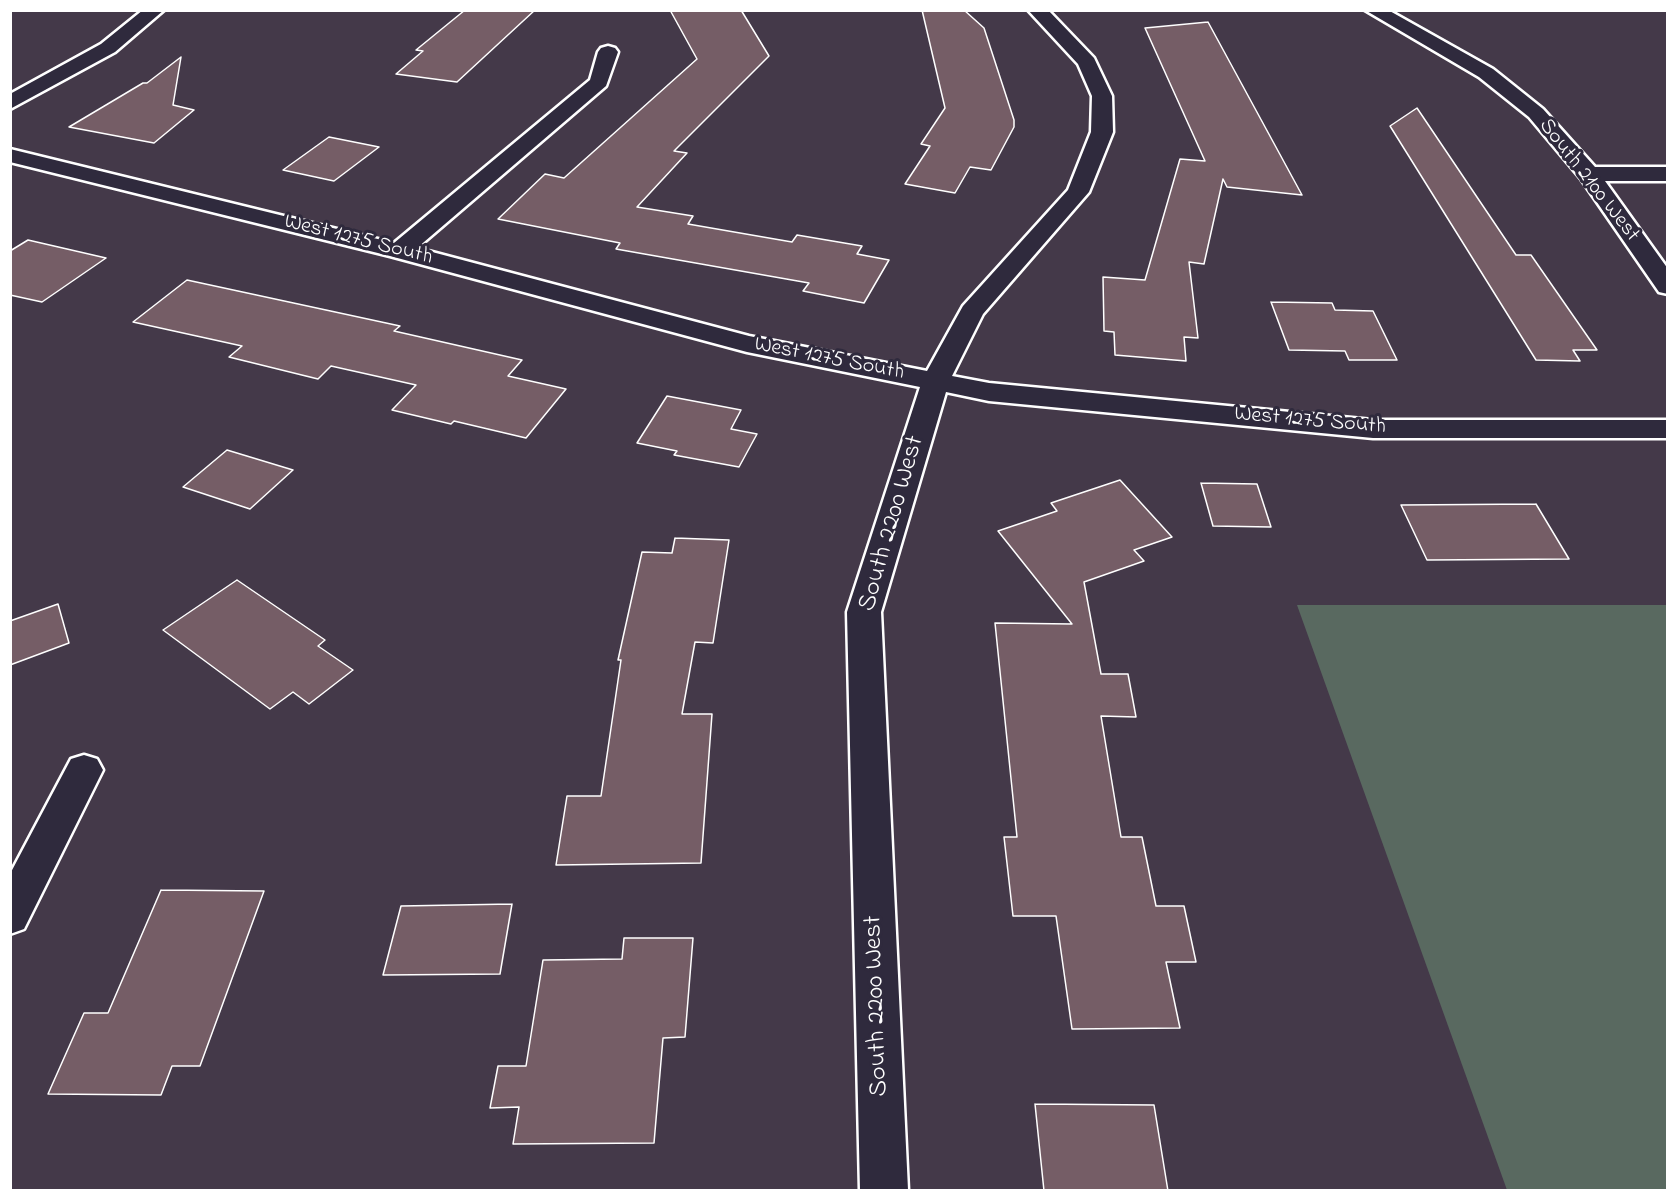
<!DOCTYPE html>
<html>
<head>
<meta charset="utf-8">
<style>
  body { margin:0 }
  #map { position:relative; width:1678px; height:1201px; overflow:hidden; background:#443949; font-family:"Indie Flower",sans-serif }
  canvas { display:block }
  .frame { position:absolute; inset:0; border:12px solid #fff; pointer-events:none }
</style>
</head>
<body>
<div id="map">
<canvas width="1678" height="1201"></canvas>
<div class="frame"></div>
</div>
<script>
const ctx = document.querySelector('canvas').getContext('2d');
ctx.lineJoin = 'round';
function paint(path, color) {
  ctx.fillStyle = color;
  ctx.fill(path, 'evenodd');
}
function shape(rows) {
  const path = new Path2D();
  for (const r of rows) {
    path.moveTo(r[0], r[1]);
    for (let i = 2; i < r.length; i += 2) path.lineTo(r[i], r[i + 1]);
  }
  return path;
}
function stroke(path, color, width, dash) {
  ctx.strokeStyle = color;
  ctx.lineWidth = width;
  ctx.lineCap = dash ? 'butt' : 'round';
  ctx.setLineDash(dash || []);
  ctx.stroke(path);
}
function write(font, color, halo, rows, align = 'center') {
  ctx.font = font + ' "Indie Flower",sans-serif';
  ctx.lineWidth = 6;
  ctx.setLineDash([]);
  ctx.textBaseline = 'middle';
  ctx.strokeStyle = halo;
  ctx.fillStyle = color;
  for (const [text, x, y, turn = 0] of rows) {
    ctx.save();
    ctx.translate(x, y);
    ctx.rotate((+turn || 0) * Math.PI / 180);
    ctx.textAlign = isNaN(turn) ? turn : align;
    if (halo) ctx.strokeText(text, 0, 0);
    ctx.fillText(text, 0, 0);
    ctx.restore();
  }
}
const green = shape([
  [1297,605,1667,605,1667,1190,1507,1190]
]);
const building = shape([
  [465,10,535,10,457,82,396,74,423,51,416,50,465,10],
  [670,10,741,10,769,56,674,151,687,153,637,207,693,216,688,224,792,242,797,235,862,246,857,254,889,260,864,303,803,291,809,283,616,249,620,243,498,219,545,174,564,178,697,59,670,10],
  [922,10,964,10,984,28,1014,120,1014,127,991,170,970,167,955,193,905,184,930,146,921,144,945,108,922,10],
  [1208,22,1302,195,1227,187,1223,179,1204,264,1189,262,1198,338,1184,337,1186,361,1115,355,1114,332,1104,331,1103,277,1145,280,1180,159,1205,161,1145,28,1208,22],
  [181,57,173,105,194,110,154,143,69,127,143,83,147,83,181,57],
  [1417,108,1516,255,1531,255,1597,350,1573,350,1580,361,1536,360,1390,126,1417,108],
  [329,137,379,147,334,181,283,170,329,137],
  [28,240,106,258,42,302,10,295,10,251,28,240],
  [187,280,400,326,394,331,522,360,508,376,566,389,526,438,454,421,451,424,392,410,416,385,331,366,318,379,229,357,242,346,133,322,187,280],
  [1271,302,1332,303,1335,310,1373,311,1397,360,1349,360,1345,351,1289,350,1271,302],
  [667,396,741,410,731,429,757,434,739,467,674,455,677,451,637,443,667,396],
  [227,450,293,470,250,509,183,487,227,450],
  [1120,480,1172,537,1134,550,1144,561,1084,582,1101,674,1128,674,1136,717,1101,716,1121,837,1142,837,1156,906,1184,906,1196,962,1166,962,1180,1028,1072,1029,1056,916,1013,916,1004,837,1017,837,995,623,1072,624,998,531,1057,511,1051,503,1120,480],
  [1201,483,1257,484,1271,527,1213,526,1201,483],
  [1536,504,1569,559,1427,560,1401,505,1536,504],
  [675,538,729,540,713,643,695,642,682,714,712,714,701,863,556,865,567,796,601,796,621,660,618,660,642,552,672,553,675,538],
  [237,580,325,640,318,646,353,670,309,704,293,692,270,709,163,630,237,580],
  [58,604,69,643,10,665,10,621,58,604],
  [161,890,264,891,200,1066,172,1066,161,1095,48,1094,84,1013,108,1013,161,890],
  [512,904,500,974,383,975,401,906,512,904],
  [624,938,693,938,685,1037,663,1038,654,1143,513,1144,519,1107,490,1108,498,1066,526,1066,543,960,622,959,624,938],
  [1035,1104,1154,1105,1168,1191,1044,1191,1035,1104]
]);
const minor = shape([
  [143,10,164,10,115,52,10,109,10,94,101,44,143,10],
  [1028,10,1048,10,1094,58,1112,96,1113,132,1089,192,983,314,952,376,989,383,1373,420,1668,420,1668,438,1373,438,989,401,946,392,881,612,908,1190,860,1190,847,612,920,387,747,352,390,256,10,162,10,149,394,243,590,80,598,52,601,48,608,46,615,48,618,52,606,86,417,248,749,336,927,371,963,306,1068,190,1091,132,1092,96,1078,64,1028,10],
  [1365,10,1388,10,1493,69,1543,109,1595,167,1668,167,1668,181,1605,181,1668,269,1668,294,1659,292,1581,179,1529,117,1479,77,1365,10],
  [84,755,97,759,103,770,24,929,10,934,10,874,71,759,84,755]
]);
const farStreetnames = [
  ["South 2100 West",1588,181,52],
  ["West 1275 South",358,241,14],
  ["West 1275 South",829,360,11],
  ["West 1275 South",1310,422,5]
];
const streetNames = [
  ["South 2200 West",893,524,-74],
  ["South 2200 West",878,1006,-92]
];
paint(green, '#596960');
paint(building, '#755d66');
stroke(building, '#fff', 1.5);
stroke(minor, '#fff', 5);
paint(minor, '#2f2a3d');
write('22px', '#fff', '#2f2a3d', farStreetnames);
write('26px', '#fff', '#2f2a3d', streetNames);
</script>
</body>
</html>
